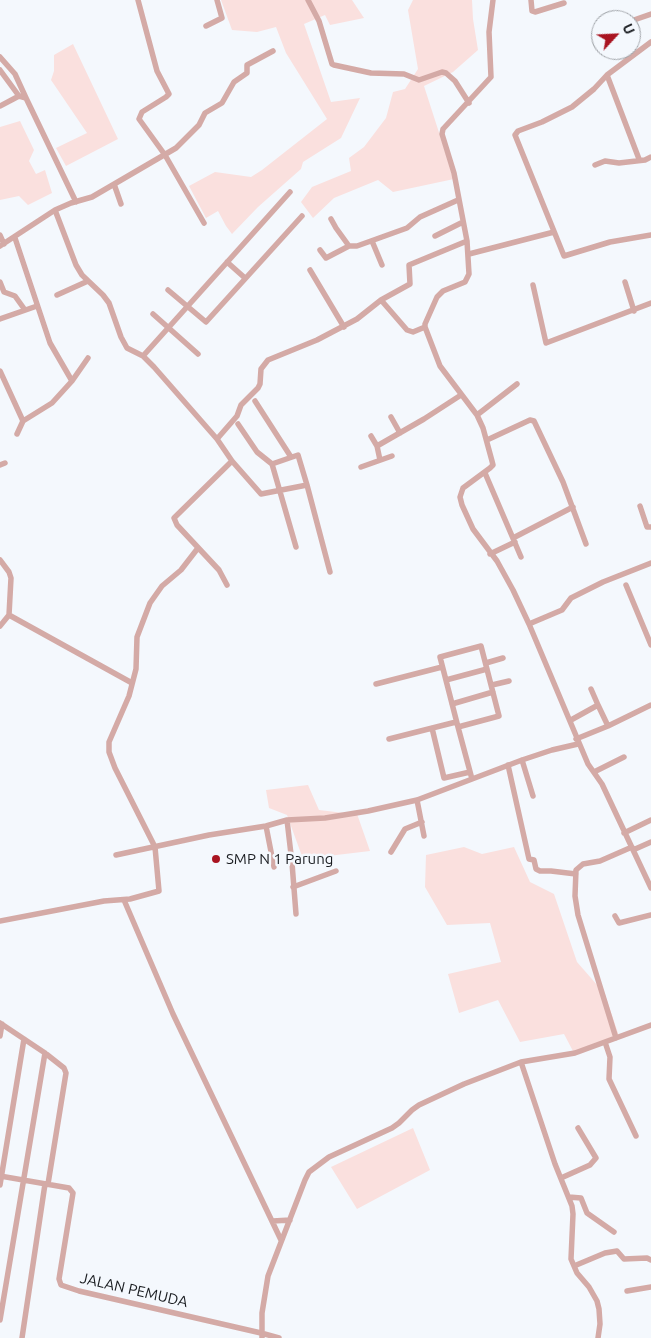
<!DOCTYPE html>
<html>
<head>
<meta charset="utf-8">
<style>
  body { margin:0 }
  #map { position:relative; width:651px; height:1338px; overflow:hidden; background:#f4f8fd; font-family:Ubuntu,sans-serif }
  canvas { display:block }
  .north { position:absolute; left:591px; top:10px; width:50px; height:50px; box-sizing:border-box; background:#f4f8fd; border:1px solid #9ca0a5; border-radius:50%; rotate:65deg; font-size:14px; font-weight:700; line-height:20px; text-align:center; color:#191c20 }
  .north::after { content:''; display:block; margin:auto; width:18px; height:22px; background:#a91421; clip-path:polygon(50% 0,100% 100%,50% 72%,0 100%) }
</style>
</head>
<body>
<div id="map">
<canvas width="651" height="1338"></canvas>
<div class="north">U</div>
</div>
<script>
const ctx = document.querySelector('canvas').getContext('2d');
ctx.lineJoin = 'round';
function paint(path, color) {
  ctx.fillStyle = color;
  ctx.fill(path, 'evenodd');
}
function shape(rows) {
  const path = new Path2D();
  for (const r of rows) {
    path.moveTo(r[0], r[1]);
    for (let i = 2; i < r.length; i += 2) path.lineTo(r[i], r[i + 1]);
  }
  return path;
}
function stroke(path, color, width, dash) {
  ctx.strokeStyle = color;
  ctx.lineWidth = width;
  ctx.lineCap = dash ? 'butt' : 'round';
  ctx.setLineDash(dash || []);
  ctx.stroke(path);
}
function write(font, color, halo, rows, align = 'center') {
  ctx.font = font + ' Ubuntu,sans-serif';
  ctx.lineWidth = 5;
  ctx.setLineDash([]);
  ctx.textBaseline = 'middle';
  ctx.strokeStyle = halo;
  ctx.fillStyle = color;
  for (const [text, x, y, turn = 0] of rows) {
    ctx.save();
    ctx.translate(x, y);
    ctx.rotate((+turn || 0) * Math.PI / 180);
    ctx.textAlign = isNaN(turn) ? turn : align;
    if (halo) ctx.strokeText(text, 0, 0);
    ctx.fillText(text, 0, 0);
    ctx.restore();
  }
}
const green = shape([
  [221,0,352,0,364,18,330,25,325,15,304,24,331,102,360,98,341,138,303,162,301,169,258,207,232,234,226,226,218,211,206,218,189,186,215,172,251,177,262,170,327,119,286,53,276,27,257,32,232,30],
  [413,0,472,0,473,19,478,50,453,72,424,86,454,179,393,192,378,180,334,198,313,218,301,202,312,187,351,171,349,158,364,147,386,118,393,92,405,89,418,69,408,10],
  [73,44,118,139,66,166,56,148,87,133,51,80,54,71,54,55],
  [20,121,34,150,29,161,36,174,45,170,52,193,28,205,19,196,0,200,0,127],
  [308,785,319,810,344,813,356,811,370,851,303,859,287,815,269,808,266,790],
  [464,847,482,854,514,847,530,882,554,894,577,962,605,994,619,1036,574,1053,564,1034,520,1042,498,1000,459,1013,448,974,501,962,490,923,447,925,425,887,426,855],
  [413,1128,430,1170,357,1209,331,1167]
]);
const street = shape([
  [138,0,157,71,169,94,166,97,142,112,139,119,165,155,204,223],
  [308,0,319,21,332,64,334,65,371,73,404,74,419,80,442,72,446,73,455,81,469,103],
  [493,0,489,32,491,77,443,129,442,134,454,173,467,241,469,274,465,282,443,291,437,297,425,324,425,327,440,366,477,415,483,428,492,461,493,465,490,468,463,488,460,497,462,505,473,529,497,561,513,590,529,624,588,764,602,784,651,888],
  [531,0,532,11,535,12,564,3],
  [631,21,651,14],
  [206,26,222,18,217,0],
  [651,42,607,75,594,89,572,107,542,122,518,131,515,135,564,256,610,242,651,235],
  [0,57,15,74,26,98],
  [0,70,19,96],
  [607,75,639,159],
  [0,106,19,96,26,98,76,202],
  [595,165,605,161,619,163,645,160,651,157],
  [114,184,121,204],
  [55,210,76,265,82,275,103,295,109,303,121,337,127,348,143,356,154,367,217,439,232,461,261,494,307,485,330,572],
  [331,219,336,228,349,246,357,246,407,228,420,217,458,200],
  [0,235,4,244],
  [435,236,463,222],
  [15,238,50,343,72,381,88,358],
  [372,241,382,265],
  [0,246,55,210,71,203,92,197,176,148,199,125,205,113,222,103,234,82,247,73,247,65,273,51],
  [320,250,326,258,349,246],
  [469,254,554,232],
  [227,262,245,278],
  [310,270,344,327],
  [0,282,4,292,15,296,25,310],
  [625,282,634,311],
  [533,285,546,343,651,303],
  [168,290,206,322,302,216],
  [57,295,88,281],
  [381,300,407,330,413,332,425,327],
  [153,314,198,354],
  [0,319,37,306],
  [143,356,290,192],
  [0,371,23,421],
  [255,401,291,457],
  [477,415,517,384],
  [391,417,400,433],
  [238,424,257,452,272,464,296,547],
  [17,434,23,421,52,403,72,381],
  [371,436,377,446,380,460],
  [217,439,237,416,241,405,258,388,260,384,261,369,268,360,317,340,357,319,381,300,410,284,409,265,467,241],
  [487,440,530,420,534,421,563,482,586,544],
  [377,446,424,419,461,395],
  [272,464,298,455,307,485],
  [0,465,5,463],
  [361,467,392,456],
  [485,473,521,557],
  [640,506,647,527,651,527],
  [513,538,573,507],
  [490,554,515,542],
  [0,560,9,572,11,578,9,615,132,683],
  [227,585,219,570,177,525,174,518,232,461],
  [626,585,651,645],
  [529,624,562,610,571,598,603,582,651,563],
  [0,626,9,615],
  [486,663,503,658],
  [446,680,487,669],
  [376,684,442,667],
  [492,685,509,681],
  [591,689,598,705],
  [452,704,493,692],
  [571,720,598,705,608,726,651,705],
  [458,727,499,716,481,646,440,657,458,727,472,779],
  [432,728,444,778,470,772],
  [389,739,456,722],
  [576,739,608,726],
  [522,760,533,796],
  [508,765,529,859,534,860,536,869,540,871,551,871,576,874],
  [594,772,624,757],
  [417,800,424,836],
  [287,820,292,863,296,914],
  [266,826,274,867],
  [624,833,651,820],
  [633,850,651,842],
  [391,852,405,829,422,822],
  [116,855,209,835,266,826,287,820,325,818,368,811,417,800,522,760,552,750,578,744],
  [293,887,336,871],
  [124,900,173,1014,281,1240],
  [615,916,619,923,651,915],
  [0,921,104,901,130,899,159,891,155,847,115,768,109,752,109,742,129,696,136,669,137,637,150,603,162,586,181,570,198,548],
  [0,1023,45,1053,64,1068,66,1073,48,1184],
  [0,1036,2,1024],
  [616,1038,578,915,575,896,576,870,583,864,600,861,632,847],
  [605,1042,610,1057,609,1079,636,1136],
  [521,1062,555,1164,572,1206,573,1214,571,1259,577,1273,589,1287,597,1301,599,1309,600,1324,598,1338],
  [0,1176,69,1188,73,1193,59,1279,61,1285,79,1291,261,1333,279,1338],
  [561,1178,590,1165,596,1158,578,1128],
  [0,1185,24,1039],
  [569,1197,581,1198,587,1213,614,1232],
  [273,1221,290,1220],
  [574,1266,605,1253,617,1251,624,1259,647,1258,651,1260],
  [627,1291,651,1287],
  [0,1320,45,1053],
  [22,1338,45,1184],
  [262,1338,262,1313,268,1276,305,1180,309,1172,329,1157,392,1128,399,1123,412,1110,419,1105,464,1084,521,1062,575,1053,651,1025]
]);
const markers = [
  [216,859,5,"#a91421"]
];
const poiNames = [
  ["SMP N 1 Parung",226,859]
];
const streetNames = [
  ["JALAN PEMUDA",134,1290,13]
];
paint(green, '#fae0de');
stroke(street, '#d4aaa6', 5.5);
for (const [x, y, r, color] of markers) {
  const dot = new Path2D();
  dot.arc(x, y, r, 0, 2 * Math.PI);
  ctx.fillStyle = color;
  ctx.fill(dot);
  stroke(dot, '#f4f8fd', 2);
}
write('15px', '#191c20', '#f4f8fd', poiNames, 'left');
write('15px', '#191c20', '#f4f8fd', streetNames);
</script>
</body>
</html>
